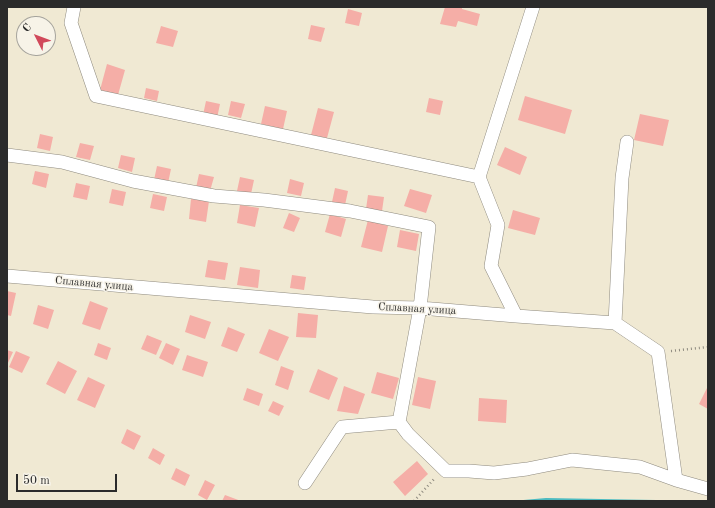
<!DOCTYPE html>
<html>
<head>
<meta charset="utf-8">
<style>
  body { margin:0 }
  #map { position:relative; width:715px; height:508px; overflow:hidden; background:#f0e9d3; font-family:"Old Standard TT",serif }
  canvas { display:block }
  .frame { position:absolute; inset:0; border:8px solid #2b2b2b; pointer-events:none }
  .north { position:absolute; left:16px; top:16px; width:40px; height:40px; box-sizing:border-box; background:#f7f3e8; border:1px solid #a5a39c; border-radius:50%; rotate:312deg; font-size:11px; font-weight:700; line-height:16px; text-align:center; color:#2b2b2b }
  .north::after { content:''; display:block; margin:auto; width:14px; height:18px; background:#d1495b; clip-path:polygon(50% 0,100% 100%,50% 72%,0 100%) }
  .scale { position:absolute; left:16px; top:474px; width:101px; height:18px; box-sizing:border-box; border:2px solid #2b2b2b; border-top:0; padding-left:5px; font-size:12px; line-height:14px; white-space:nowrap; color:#2b2b2b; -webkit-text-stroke:3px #f7f3e8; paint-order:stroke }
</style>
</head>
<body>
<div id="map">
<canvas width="715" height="508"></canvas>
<div class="frame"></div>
<div class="north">С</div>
<div class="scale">50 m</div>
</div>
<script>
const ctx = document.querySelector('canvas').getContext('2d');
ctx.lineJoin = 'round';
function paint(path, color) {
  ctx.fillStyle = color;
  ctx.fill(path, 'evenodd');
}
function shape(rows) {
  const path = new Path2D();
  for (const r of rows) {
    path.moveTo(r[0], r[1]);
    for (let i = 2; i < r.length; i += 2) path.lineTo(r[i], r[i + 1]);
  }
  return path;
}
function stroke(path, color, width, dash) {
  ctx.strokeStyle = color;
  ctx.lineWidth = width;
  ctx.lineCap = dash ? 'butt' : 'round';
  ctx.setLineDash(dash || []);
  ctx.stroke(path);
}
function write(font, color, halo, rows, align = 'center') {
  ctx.font = font + ' "Old Standard TT",serif';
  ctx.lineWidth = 3;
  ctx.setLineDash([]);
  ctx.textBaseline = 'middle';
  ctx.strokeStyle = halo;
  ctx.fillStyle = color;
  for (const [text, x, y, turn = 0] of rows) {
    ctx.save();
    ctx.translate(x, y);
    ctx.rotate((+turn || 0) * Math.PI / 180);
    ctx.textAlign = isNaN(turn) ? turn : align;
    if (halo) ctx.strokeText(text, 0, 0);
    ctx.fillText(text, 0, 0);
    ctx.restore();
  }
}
const water = shape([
  [546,498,656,500,657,501,512,501]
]);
const building = shape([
  [445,7,462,7,462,9,480,14,477,26,458,21,456,27,440,24],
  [348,9,362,13,359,26,345,23],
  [311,25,325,28,321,42,308,39],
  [161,26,178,31,173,47,156,43],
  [107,64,125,70,118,95,100,90],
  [146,88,159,91,157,101,144,98],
  [525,96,572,110,565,134,518,120],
  [429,98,443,101,440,115,426,112],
  [206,101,220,104,217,118,203,115],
  [231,101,245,104,241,118,228,115],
  [265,106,287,111,283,129,261,124],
  [318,108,334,112,327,138,311,135],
  [640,114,669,120,663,146,634,140],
  [40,134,53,137,50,151,37,148],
  [80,143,94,146,90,160,76,157],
  [505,147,527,157,520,175,497,165],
  [121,155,135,158,132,172,118,168],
  [157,166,171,169,168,183,154,180],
  [35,171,49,174,46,188,32,184],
  [199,174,214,177,210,191,196,188],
  [240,177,254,180,251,194,237,191],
  [290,179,304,183,301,196,287,193],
  [76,183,90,186,87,200,73,197],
  [335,188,348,191,345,205,332,202],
  [112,189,126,192,123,206,109,203],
  [410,189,432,195,426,213,404,206],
  [153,194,167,197,164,211,150,208],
  [368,195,384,197,382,211,366,209],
  [191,199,209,201,206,222,189,219],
  [240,205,259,208,255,227,237,223],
  [513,210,540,218,535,235,508,228],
  [289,213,300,218,294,232,283,228],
  [330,214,346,219,341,237,325,232],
  [368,220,388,226,382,252,361,247],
  [400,230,419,234,416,251,397,247],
  [208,260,228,263,225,280,205,277],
  [240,267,260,270,258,288,237,285],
  [292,275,306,277,304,290,290,288],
  [7,291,16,293,11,316,7,315],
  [90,301,108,308,100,330,82,324],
  [38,305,54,310,48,329,33,324],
  [298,313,318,315,316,338,296,337],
  [190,315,211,322,205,339,185,332],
  [228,327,245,334,237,352,221,346],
  [269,329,289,337,278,361,259,353],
  [147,335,162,341,156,355,141,349],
  [98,343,111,348,107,360,94,355],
  [166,343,180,349,173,365,159,358],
  [7,350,13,352,7,365],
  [16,351,30,357,22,373,9,367],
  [187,355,208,362,203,377,182,370],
  [58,361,77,371,65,394,46,384],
  [281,366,294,371,288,390,275,385],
  [318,369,338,378,329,400,309,392],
  [377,372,399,378,393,399,371,393],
  [88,377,105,385,95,408,77,400],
  [418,377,436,381,430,409,412,405],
  [344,386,365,394,358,414,337,411],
  [708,386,708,409,699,404],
  [247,388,263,394,259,406,243,400],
  [479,398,507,400,506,423,478,421],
  [273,401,284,406,279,416,268,411],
  [127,429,141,436,134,450,121,443],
  [153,448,165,455,160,465,148,458],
  [417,461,428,474,405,496,393,482],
  [176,468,190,475,185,486,171,479],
  [205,480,215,485,207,500,198,495],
  [225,495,241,501,222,501]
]);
const path = shape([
  [671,351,708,347],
  [414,501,435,478]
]);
const minor = shape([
  [74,7,71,23,96,96,479,177,498,225,491,266,516,316],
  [7,155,62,162,133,181,214,196,264,200,350,211,429,227,420,308,399,422,342,427,305,483],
  [479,177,533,7],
  [7,276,373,307,420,308,516,316,615,323,658,352,676,480,708,489],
  [615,323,622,178,627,142],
  [399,422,408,434,446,471,469,471,494,473,527,469,572,460,640,467,676,480]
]);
const streetNames = [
  ["Сплавная улица",94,284,5],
  ["Сплавная улица",417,309,3]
];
paint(water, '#4cbbc1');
paint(building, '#f5aea7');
stroke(minor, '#8e8a7f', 14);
stroke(path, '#8e8a7f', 2.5, [1, 3]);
stroke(minor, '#fff', 13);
write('11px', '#2b2b2b', '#f7f3e8', streetNames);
</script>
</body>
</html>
